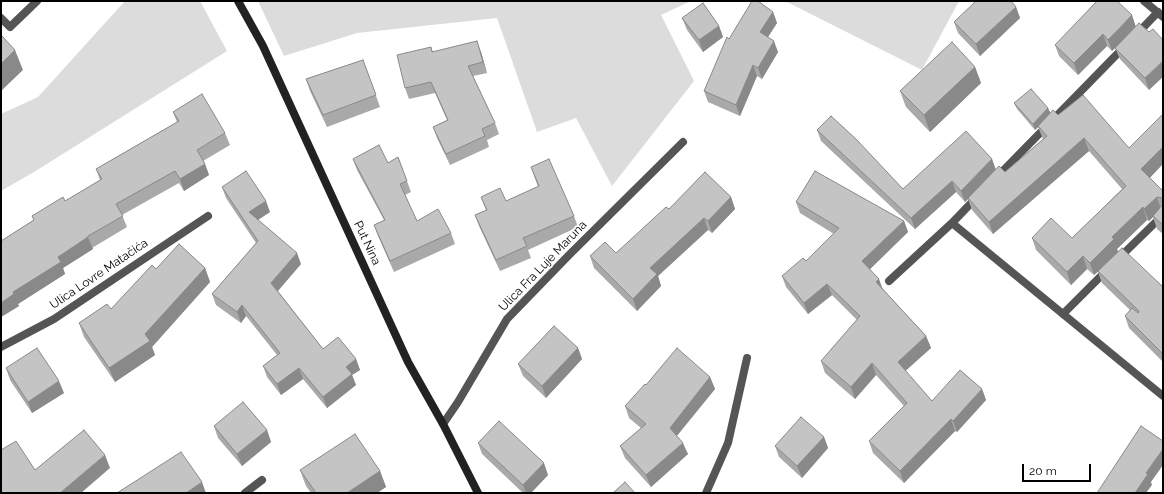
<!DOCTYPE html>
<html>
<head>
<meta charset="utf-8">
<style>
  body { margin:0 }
  #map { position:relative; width:1164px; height:494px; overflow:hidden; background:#fff; font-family:Raleway,sans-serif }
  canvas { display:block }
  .frame { position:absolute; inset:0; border:2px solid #000; pointer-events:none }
  .scale { position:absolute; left:1022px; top:464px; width:69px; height:18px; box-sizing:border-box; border:2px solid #000; border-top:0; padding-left:5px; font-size:12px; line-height:14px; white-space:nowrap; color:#000; -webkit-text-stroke:3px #fff; paint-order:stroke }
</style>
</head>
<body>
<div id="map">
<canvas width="1164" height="494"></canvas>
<div class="frame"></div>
<div class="scale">20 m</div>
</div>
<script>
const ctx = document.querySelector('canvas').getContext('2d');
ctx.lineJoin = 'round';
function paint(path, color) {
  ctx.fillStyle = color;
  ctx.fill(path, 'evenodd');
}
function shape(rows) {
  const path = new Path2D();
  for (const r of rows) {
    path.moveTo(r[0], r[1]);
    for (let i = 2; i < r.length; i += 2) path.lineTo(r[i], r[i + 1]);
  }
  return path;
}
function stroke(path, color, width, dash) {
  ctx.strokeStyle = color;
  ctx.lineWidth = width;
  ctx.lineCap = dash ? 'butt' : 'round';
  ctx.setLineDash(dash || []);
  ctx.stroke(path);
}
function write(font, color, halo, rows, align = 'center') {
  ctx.font = font + ' Raleway,sans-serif';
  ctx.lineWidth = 3.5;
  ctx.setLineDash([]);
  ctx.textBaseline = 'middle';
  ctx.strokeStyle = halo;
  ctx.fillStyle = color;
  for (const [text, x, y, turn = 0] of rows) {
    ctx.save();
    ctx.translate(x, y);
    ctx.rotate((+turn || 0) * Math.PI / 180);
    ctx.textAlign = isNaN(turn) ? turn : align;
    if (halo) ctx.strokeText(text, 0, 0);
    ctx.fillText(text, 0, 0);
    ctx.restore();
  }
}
const green = shape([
  [125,1,200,1,227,51,34,172,1,191,1,114,38,97],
  [258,1,691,1,661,15,694,81,612,186,576,118,537,132,497,18,357,33,284,56],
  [785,1,959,1,922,70]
]);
const lane = shape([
  [1,18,10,27,37,1],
  [1118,259,1163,215],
  [1063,314,1107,270]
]);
const street = shape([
  [1144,1,1163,17],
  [1136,35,1158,12],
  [996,178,1125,46],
  [952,223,1163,396],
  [889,281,952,223,977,197],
  [1,347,54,319,208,216],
  [443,424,458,402,507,319,569,255,683,142],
  [245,493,262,480],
  [706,493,728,443,747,358]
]);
const secondary = shape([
  [238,1,263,46,408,362,443,424,478,493]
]);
const wall = shape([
  [1016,7,1020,18,980,56,958,33,954,22],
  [773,12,777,23,768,37,778,52,762,79,757,76,740,116,708,102,704,91,729,39],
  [682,18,719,26,723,37,703,52,687,30],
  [1136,27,1149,32,1149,90,1120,59,1115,48,1112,51,1107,46,1078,75,1059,56,1055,45],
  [431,47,433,52,481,52,487,73,473,76,495,123,499,134,487,140,489,147,450,165,437,138,433,127,447,120,435,93,409,99,405,88],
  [363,60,380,107,327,127,310,91,306,79],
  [975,67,981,83,930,132,906,107,900,91],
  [1014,103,1048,108,1050,113,1058,115,1150,178,1163,191,1163,234,1157,229,1153,217,1149,221,1147,220,1117,249,1118,251,1162,286,1163,285,1163,362,1129,328,1125,316,1130,310,1102,283,1098,272,1094,275,1087,269,1071,285,1036,250,1032,238,1072,238,1122,189,1089,151,993,234,972,210,968,199,965,202,956,192,915,229,821,141,817,130,903,189,992,159,995,169,1005,172,1043,139,1038,127,1035,130,1017,109],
  [173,112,225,133,230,145,203,161,205,164,209,175,184,191,179,183,122,215,127,227,92,248,93,249,63,268,65,274,18,304,19,306,1,317,1,241,34,220,32,216,65,201,100,180,96,169,177,122],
  [398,157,411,192,405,195,417,221,451,233,455,244,394,272,378,236,374,225,384,220,357,170,353,159,388,163],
  [531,167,574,216,578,227,528,250,531,258,500,271,479,226,475,215,486,210,481,197,506,201,538,187],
  [222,187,270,212,258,220,301,264,278,291,323,349,356,359,360,370,352,375,356,385,327,408,303,379,281,395,267,377,263,366,277,355,246,316,241,323,216,305,212,294,256,243,226,198],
  [731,197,735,209,712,233,708,230,658,276,661,286,637,311,594,268,590,256,616,253,669,209],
  [796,202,904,221,908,232,870,269,883,289,926,336,931,348,905,371,932,401,982,389,986,400,957,432,955,431,904,483,873,453,869,441,904,406,876,375,855,399,825,373,821,361,857,320,832,295,808,314,786,287,782,276,806,261,834,234,800,213],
  [205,268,210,282,152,347,155,355,115,382,84,337,79,323,111,309,156,269],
  [578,348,582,359,546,398,523,376,518,364],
  [6,368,64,393,32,413,10,380],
  [710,377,715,389,677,436,688,454,651,487,625,458,620,446,641,428,629,418,625,406,646,385],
  [214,426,267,430,271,442,242,466,218,438],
  [824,437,828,448,802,478,779,457,775,446],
  [478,443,548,475,531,493,523,493,482,454],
  [300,470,380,471,386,487,377,493,311,493,306,486]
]);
const shadedWall = shape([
  [1016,7,1020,18,980,56,976,44],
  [773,12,777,23,764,43,760,32],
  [1132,15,1136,27,1112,51,1108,40],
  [719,26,723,37,703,52,699,40],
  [1103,34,1107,46,1078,75,1074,63],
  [477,41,481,52,487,73,483,62],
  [774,41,778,52,762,79,758,68],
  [15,50,23,70,1,91,1,64],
  [1163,61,1163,77,1149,90,1145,78],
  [753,65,757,76,740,116,736,105],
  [975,67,981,83,930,132,924,115],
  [1048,108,1051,114,1035,130,1033,124],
  [1084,138,1089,151,993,234,989,222],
  [1163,147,1163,164,1146,182,1141,169],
  [992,159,996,170,965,202,961,191],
  [205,164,209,175,184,191,180,179],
  [952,181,956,192,915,229,911,218],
  [731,197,735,209,712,233,708,221],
  [1157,197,1161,210,1153,216,1153,217,1149,221,1144,209],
  [266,201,270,212,253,223,249,212],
  [1143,207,1147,220,1117,249,1118,252,1094,275,1090,263,1112,237],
  [704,218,708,230,658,276,661,286,637,311,633,299,650,268],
  [904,221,908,232,866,273,862,261],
  [88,237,93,249,63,268,65,274,18,304,19,306,1,317,1,303,13,292,58,257],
  [297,253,301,264,275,294,271,283],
  [1083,256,1087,269,1071,285,1067,272],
  [205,268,210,282,152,347,155,355,115,382,109,368,145,334],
  [879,279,883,290,876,282],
  [827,284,832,295,808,314,804,303],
  [242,305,246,316,241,323,237,312],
  [926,336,931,348,902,374,898,362],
  [578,348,582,359,546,398,542,386],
  [356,359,360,370,352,375,356,385,327,408,323,397,346,367],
  [872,363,876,375,855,399,851,387],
  [299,368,303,379,281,395,277,384],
  [710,377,715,389,674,439,670,428],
  [59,381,64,393,32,413,28,402],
  [982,389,986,400,957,432,953,421],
  [951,419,955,431,904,483,900,471],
  [267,430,271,442,242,466,237,454],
  [824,437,828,448,802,478,797,466],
  [683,443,688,454,651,487,646,475],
  [1163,449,1163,465,1151,482,1152,485,1146,493,1135,493,1146,473],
  [105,455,110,468,81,493,60,493],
  [544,463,548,475,531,493,526,493,523,485],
  [380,471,386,487,377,493,347,493],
  [202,482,206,493,186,493]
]);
const building = shape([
  [752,1,758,1,773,12,760,32,774,41,758,68,753,65,736,105,704,91,727,37,729,39,752,1],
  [976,1,1011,1,1016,7,976,44,954,22,976,1],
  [1097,1,1117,1,1132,15,1108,40,1103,34,1074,63,1055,45,1097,1],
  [703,3,719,26,699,40,682,18,703,3],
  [1139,23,1149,32,1153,29,1163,40,1163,61,1145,78,1115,48,1139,23],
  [1,35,15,50,1,64,1,35],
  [477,41,483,62,468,66,495,123,482,129,485,136,446,154,433,127,448,120,431,82,405,88,397,55,431,47,432,52,477,41],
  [952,42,975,67,924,115,900,91,952,42],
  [363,60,376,95,323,115,306,79,363,60],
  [1031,89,1048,108,1033,124,1014,103,1031,89],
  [202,94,225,133,197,150,205,164,180,179,175,171,116,204,123,216,88,236,88,237,58,257,61,262,13,292,14,294,1,303,1,241,34,220,32,216,63,197,65,201,102,179,96,169,179,121,173,112,202,94],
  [1083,95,1129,148,1163,114,1163,147,1141,169,1163,191,1163,201,1162,198,1157,197,1144,209,1143,207,1112,237,1114,239,1090,263,1083,256,1067,272,1032,238,1051,218,1072,238,1126,186,1084,138,989,222,968,198,999,166,1005,172,1047,136,1038,126,1053,110,1058,115,1083,95],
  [831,116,856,139,903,189,966,131,992,159,961,191,952,181,911,218,817,130,831,116],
  [379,145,388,163,398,157,407,181,400,184,417,221,438,209,451,233,390,261,374,225,385,220,353,159,379,145],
  [549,159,574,216,523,238,527,246,496,260,475,215,487,210,481,197,500,188,506,201,539,186,531,167,549,159],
  [246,171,266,201,249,212,297,253,271,283,323,349,338,337,356,359,346,367,352,374,323,397,299,368,277,384,263,366,280,353,242,305,237,312,212,294,258,241,222,187,246,171],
  [815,171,904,221,862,261,879,279,876,282,926,336,898,362,932,401,960,370,982,389,953,421,951,419,900,471,869,441,907,403,872,363,851,387,821,361,860,316,827,284,804,303,782,276,803,258,806,261,839,228,796,202,815,171],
  [705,172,731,197,708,221,704,218,650,268,657,274,633,299,590,256,605,242,616,253,666,207,669,209,705,172],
  [1163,204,1163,225,1153,216,1163,204],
  [179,244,205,268,145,334,150,341,109,368,79,323,107,304,111,309,152,265,156,269,179,244],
  [1122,248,1162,286,1163,285,1163,354,1125,316,1132,308,1138,313,1139,311,1098,271,1122,248],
  [554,326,578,348,542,386,518,364,554,326],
  [37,348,59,381,28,402,6,368,37,348],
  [677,348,710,377,670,428,683,443,646,475,620,446,646,424,625,406,645,384,646,385,677,348],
  [243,402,267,430,237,454,214,426,243,402],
  [801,417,824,437,797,466,775,446,801,417],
  [499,421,544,463,523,485,478,443,499,421],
  [1141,426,1163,441,1163,449,1146,473,1148,474,1135,493,1097,493,1141,426],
  [84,430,105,455,60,493,1,493,1,450,16,441,35,470,84,430],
  [355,434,380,471,347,493,316,493,300,470,355,434],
  [181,452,202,482,186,493,117,493,181,452],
  [625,482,635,493,613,493,625,482]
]);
const streetNames = [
  ["Put Nina",367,243,65],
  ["Ulica Fra Luje Maruna",543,266,-46],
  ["Ulica Lovre Matačića",99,274,-34]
];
paint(green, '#dcdcdc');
stroke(lane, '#555', 8);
stroke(street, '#555', 8);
stroke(secondary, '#222', 8);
paint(wall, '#a9a9a9');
paint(shadedWall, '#898989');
paint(building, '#c4c4c4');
stroke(building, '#898989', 1);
write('12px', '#000', '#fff', streetNames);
</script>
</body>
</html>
